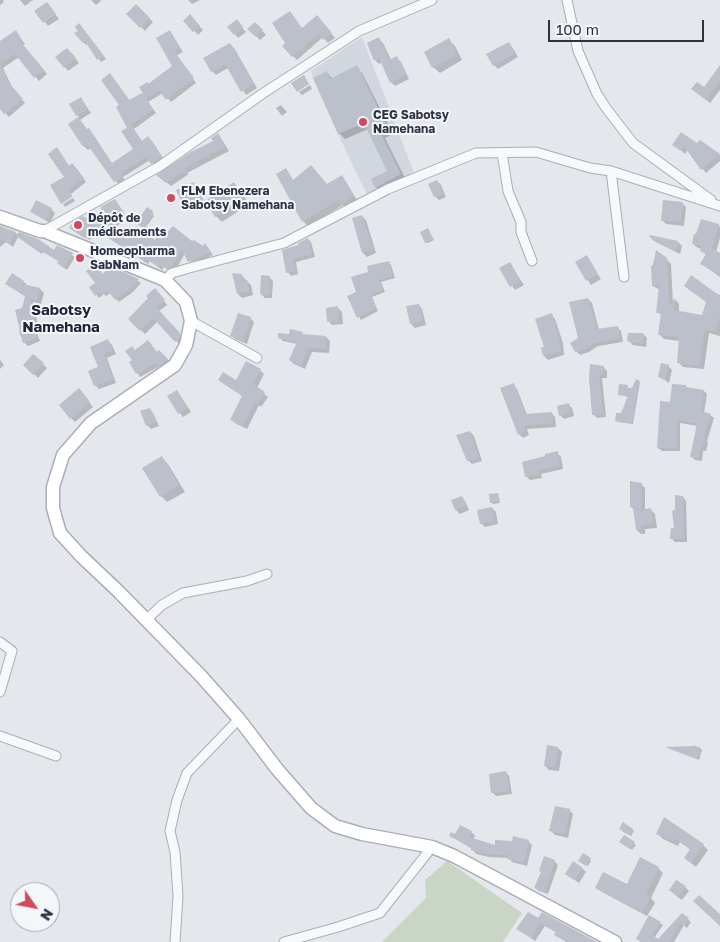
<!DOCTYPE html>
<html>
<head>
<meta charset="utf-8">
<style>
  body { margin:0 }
  #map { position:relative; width:720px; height:942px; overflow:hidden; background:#e4e7ec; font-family:"Golos Text",sans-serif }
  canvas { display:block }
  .north { position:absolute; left:10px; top:882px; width:50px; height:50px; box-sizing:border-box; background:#f4f6f9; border:1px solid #a4a8b1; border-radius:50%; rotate:123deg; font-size:14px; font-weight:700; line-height:20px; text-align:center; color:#2b3445 }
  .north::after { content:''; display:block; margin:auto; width:18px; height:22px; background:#d1495b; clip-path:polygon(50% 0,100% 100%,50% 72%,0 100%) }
  .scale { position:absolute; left:548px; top:20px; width:156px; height:22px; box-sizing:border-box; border:2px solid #2b3445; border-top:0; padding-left:6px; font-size:15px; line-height:18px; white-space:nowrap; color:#2b3445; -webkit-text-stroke:4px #f4f6f9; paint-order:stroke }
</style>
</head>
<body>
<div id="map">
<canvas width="720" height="942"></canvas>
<div class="north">N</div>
<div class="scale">100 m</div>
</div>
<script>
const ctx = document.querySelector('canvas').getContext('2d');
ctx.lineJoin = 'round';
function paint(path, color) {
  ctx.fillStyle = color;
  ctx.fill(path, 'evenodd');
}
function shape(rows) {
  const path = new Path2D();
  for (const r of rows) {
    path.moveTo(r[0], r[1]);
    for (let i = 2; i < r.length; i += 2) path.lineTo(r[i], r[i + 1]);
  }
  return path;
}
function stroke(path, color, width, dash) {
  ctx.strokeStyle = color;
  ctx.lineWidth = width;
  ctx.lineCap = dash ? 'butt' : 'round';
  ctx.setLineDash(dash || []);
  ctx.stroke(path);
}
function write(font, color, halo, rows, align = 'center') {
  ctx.font = font + ' "Golos Text",sans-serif';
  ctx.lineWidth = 4;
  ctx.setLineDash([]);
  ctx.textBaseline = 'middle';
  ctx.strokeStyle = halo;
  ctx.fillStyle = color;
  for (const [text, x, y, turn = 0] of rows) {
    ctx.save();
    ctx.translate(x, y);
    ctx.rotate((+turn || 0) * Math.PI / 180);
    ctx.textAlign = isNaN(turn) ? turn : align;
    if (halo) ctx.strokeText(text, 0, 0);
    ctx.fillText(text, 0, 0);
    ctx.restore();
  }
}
const built = shape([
  [362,37,414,173,369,199,338,134,313,78,311,71]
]);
const green = shape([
  [447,861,522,913,503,942,382,942,426,898,425,880]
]);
const shadow = shape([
  [0,0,3,0,4,2,0,5],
  [20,0,33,0,25,6],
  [91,0,100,0,101,1,96,5],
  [188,0,200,0,192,4],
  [47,3,59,19,48,26,36,11],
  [136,5,153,22,145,31,128,14],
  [290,13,302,29,321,21,335,38,328,43,323,37,297,60,293,56,287,43],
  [190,16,203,30,198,35,185,21],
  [255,23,266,35,260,40,249,29],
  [240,25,246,32,238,38,235,34],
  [82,28,106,59,101,62,88,44,86,45,76,34],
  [170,31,183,52,177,55,196,83,171,102,163,93,148,102,156,113,134,129,142,142,148,138,152,141,165,161,156,167,150,160,123,177,125,181,119,185,91,148,88,150,84,146,69,124,79,117,77,115,81,99,91,113,80,120,112,164,135,150,114,79,130,101,147,99,141,87,149,85,173,66],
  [16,32,25,44,23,45,47,74,39,81,19,57,3,68,13,89,25,103,9,117,0,107,0,46],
  [379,39,383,43,391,60,397,58,401,62,409,79,395,86,391,82,382,62,379,64,375,60],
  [449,40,455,46,462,60,440,73,433,67],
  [509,43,518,57,498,69,494,65],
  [230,44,234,48,257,88,246,95,228,68,216,75,212,71],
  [71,53,79,63,68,71,65,67],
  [356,67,362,73,393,134,385,138,406,180,382,193,376,187,388,172,368,129,345,139,339,133,327,73,333,79],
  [720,77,720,90,710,103,697,92],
  [310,85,312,89,302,95,299,92],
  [281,105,287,112,282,116,276,108],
  [218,134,229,151,187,173,189,174,171,186,162,179,215,141],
  [700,142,720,155,720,161,706,173,688,150,685,154,674,144,697,145],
  [60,153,70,167,76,168,86,182,71,194,72,196,61,202,66,177],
  [286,170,294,181,327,185,342,177,346,182,358,202,347,209,343,205,308,226,303,221],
  [437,181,441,185,446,197,439,200,435,196],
  [234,183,240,190,249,204,222,222,216,216],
  [194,184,198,188,205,204,189,211,185,207],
  [73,198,75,201,65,207,63,204],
  [115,200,127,217,112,231,128,240,192,243,203,248,208,248,213,255,193,264,185,253,176,270,171,272,164,267,162,270,150,261,148,264,97,230,90,240,84,237,84,238,70,228,96,226],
  [682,203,686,207,684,226,666,224,662,220],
  [51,209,55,213,50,223,36,215,32,211],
  [152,212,154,216,145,228,139,225],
  [362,216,366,220,376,253,367,257,363,253],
  [718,225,720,227,720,238,716,252,720,254,720,277,702,264,706,255,701,250,702,249,698,248,693,244],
  [0,226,54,251,57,247,75,257,67,270,58,263,59,261,43,252,42,254,18,237,13,247,6,242,0,247],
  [428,229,434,240,428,243,426,242],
  [650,237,678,242,682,246,680,254,654,241],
  [308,239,311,242,315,257,296,262,298,274,291,276,288,272,284,251,300,246],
  [586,257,601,279,591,285,576,263],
  [666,259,671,264,673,303,676,300,679,304,679,312,703,316,714,293,720,295,720,336,709,333,704,369,683,367,678,362,680,341,664,339,659,334,662,316,658,312,660,290,653,286],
  [389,263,391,265,395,278,381,282,385,292,372,297,378,311,361,320,349,297,357,292,370,273],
  [510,264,524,285,515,290,501,269],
  [241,275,251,285,253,295,242,298,238,294],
  [132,277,141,283,133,292,119,302,111,293,106,296,104,294,99,298,91,287],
  [269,277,273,281,272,298,265,298,261,294],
  [24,282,28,286,40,289,44,293,41,304,33,302,38,325,34,326,40,341,28,346,24,342,22,331,23,309,26,297,6,284],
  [159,294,167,305,159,311,183,338,180,345,158,321,145,334,130,319],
  [588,299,592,303,599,330,617,327,621,331,623,342,598,346,589,352,580,355,576,351],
  [419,305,422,309,426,325,415,328,411,324],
  [338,308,342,312,343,324,332,325,328,321],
  [551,315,555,319,563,343,564,355,548,360,544,356,542,349,546,348],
  [250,318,254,322,247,344,235,339,232,335],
  [302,333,305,336,326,337,330,341,329,353,312,352,305,369,294,364,290,360,297,344,283,341,279,337],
  [643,334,647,338,646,347,633,345,629,341],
  [108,341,112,345,116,354,107,358,116,383,99,389,95,385,100,368,92,347],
  [135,351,157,353,159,351,170,362,163,369,160,366,140,377,131,362,134,361],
  [34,356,47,368,38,378,25,365],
  [0,360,4,365,0,369],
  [668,366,672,370,669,383,659,376],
  [603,367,607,371,607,378,602,378,606,417,597,418,593,414,590,378],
  [260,370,264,374,257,388,268,397,261,407,259,405,247,429,235,423,232,419,243,396,219,380,236,382],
  [638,381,640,382,633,424,618,422,616,421,622,414,629,397,619,395,627,386,629,389,633,390],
  [513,385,517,389,527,415,551,413,555,417,556,427,527,429,529,435,523,438,519,434],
  [685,386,688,388,704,391,707,394,704,413,710,415,714,418,707,441,708,443,706,451,703,451,702,461,695,460,691,456,698,426,680,423,680,451,662,451,658,448,671,403],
  [83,394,93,407,75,422,71,418],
  [180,395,191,412,183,417,168,397],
  [568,404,572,408,574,416,564,419,560,415],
  [150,409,153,413,159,426,151,429,147,425],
  [470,432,474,436,482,461,472,464,468,460],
  [557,453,561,457,563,469,541,474,542,478,530,480,526,476],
  [161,457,168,464,185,492,167,502,161,496],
  [641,484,645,488,645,510,651,510,655,514,657,528,645,529,645,534,641,534,637,530,635,510,631,507],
  [497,494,500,503,493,504,491,502],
  [462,497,465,501,469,510,460,514,456,510,452,501],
  [683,497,686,501,687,542,675,542,672,539,675,529,677,511],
  [492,508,496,512,498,524,485,527,481,523],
  [558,748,562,752,559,771,549,770,545,766],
  [668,748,701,749,702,750,699,760],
  [506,772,509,776,512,794,496,796,492,792],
  [569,810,573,814,568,838,555,835,551,831],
  [624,824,634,831,631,836,622,831],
  [471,832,475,836,473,840,496,846,529,842,532,845,527,866,512,862,509,858,489,857,476,854,472,849,451,836],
  [657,833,703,845,708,850,696,867,685,858,691,850,680,842,678,846,663,839],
  [624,837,636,845,632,850,622,843],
  [544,858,555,862,558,865,548,894,539,891,536,888,542,872],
  [590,859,591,861,588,866,581,862],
  [582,868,586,872,579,883,566,874],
  [658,868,663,873,651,898,655,903,647,916,602,892,597,888,628,885],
  [685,887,689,891,682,900,674,894],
  [682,915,691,922,687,928,684,925,674,942,641,942,637,939,660,923,663,925,654,938,658,941],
  [538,920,595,942,566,942,556,935,557,933,545,926,535,941,518,929]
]);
const building = shape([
  [47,2,56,14,43,23,34,11],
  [136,4,150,18,140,28,126,14],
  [290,11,302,28,317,15,332,33,323,40,319,34,292,57,282,46,285,43,272,23],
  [190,14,200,26,193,32,183,21],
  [237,19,243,27,234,35,227,27],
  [255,22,263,30,256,37,247,29],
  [79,23,104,56,97,60,85,41,83,43,74,33,78,31,75,27],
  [16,30,22,40,20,41,44,70,34,78,15,54,0,64,0,41],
  [170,30,180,48,174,51,194,78,166,100,159,90,146,98,153,109,131,125,142,141,148,136,162,157,151,164,146,157,121,173,123,176,114,182,87,144,83,147,68,124,78,117,87,129,89,128,112,163,133,149,121,131,127,128,116,107,119,105,101,80,110,73,129,100,142,93,144,95,139,87,148,82,148,84,172,66,156,38],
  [379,37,389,60,397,56,406,75,390,83,379,58,374,61,367,43],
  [449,38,457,54,432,68,424,52],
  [509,42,516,53,493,66,486,54],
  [230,43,254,84,241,92,225,64,211,72,203,58],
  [67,48,76,58,64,68,55,57],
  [0,64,9,83,23,99,4,114,0,109],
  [357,65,388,128,380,132,401,174,375,188,371,179,387,171,364,123,338,134,313,78,327,71,330,79],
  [720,65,720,81,706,100,691,89,697,82,704,87],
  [304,75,309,84,297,92,291,83],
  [81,97,88,109,76,116,69,104],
  [681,132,697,143,700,140,720,154,701,170,684,146,681,151,672,145],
  [218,133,226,146,185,168,186,170,166,183,156,175,191,152,213,141,211,138],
  [57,147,69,166,72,163,84,178,68,190,72,197,61,204,50,185,64,177,48,154],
  [311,165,327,184,342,175,354,196,341,205,338,200,302,222,276,174,286,168,293,180],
  [437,180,443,193,434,197,428,184],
  [194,182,202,200,184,207,176,190],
  [234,182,244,198,215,217,205,201],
  [115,199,124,213,109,228,128,239,137,226,155,240,157,236,161,239,173,226,192,241,194,240,203,246,205,243,211,252,188,262,182,250,172,266,167,269,160,265,159,267,146,259,144,261,93,228,95,226,86,237,81,234,80,235,69,228,73,222,83,216,96,224,103,212,100,207],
  [36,200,52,208,46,220,30,212],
  [663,200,683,202,681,222,661,221],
  [147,207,153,211,153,214,143,228,136,223],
  [362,215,373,249,362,253,352,218],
  [701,219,719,224,712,248,720,253,720,275,700,264,706,254,700,251,702,246,692,244,694,234,696,234],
  [0,226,16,232,9,244,0,238],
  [428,228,433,239,425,243,420,232],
  [19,232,38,239,54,250,57,245,73,253,64,268,57,263,58,261,40,250,39,252,16,236],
  [650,235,678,241,676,251,649,237],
  [308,238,312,254,293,259,296,271,286,273,282,250,298,245,298,243],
  [656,250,667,258,669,306,675,298,674,310,702,315,706,302,684,286,691,275,720,296,720,316,715,332,705,329,699,366,677,363,679,337,658,335,661,313,656,313,659,286,652,286,651,266,653,265],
  [587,255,598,274,586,281,575,262],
  [389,261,393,276,379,280,383,290,371,295,376,308,357,318,347,296,356,292,351,277,368,272,367,266],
  [510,262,521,281,510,287,499,268],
  [95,264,103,274,110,266,139,279,130,289,115,300,108,291,102,294,100,292,95,296,89,287,95,283,86,271],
  [12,273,24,281,23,284,40,288,37,301,30,299,35,321,31,322,37,337,23,343,19,331,20,331,15,310,22,308,25,296,5,284],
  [232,273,242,274,243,281,247,280,250,291,237,294],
  [261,275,270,276,269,295,260,294],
  [155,288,165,300,156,307,180,333,179,338,175,342,153,318,140,331,128,319,148,298,146,296],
  [588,298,597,329,618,326,620,338,594,343,585,349,575,352,570,343,578,338,569,302],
  [419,304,423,321,410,324,406,306],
  [338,306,339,321,327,322,326,308],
  [238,313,251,317,243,341,230,336],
  [552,313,559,338,561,351,543,356,541,348,544,347,535,319],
  [290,329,303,332,302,334,326,336,326,349,308,348,301,366,289,360,297,342,278,338,278,333,289,334],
  [628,333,643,333,643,344,627,341],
  [108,339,113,350,104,354,113,379,94,386,88,371,98,367,90,347],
  [148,340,157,352,159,350,168,359,159,366,156,363,136,374,129,362,132,360,125,351,132,346,135,350],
  [33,354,44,363,33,375,23,365],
  [246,361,261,369,253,384,265,392,257,404,255,402,243,426,230,420,242,396,218,380,223,372,236,380],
  [661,363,669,365,665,380,658,377],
  [590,364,604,366,603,375,599,375,603,414,592,415,589,378],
  [636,379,639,380,638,389,632,423,615,421,616,413,621,413,628,396,618,395,619,384,628,385,627,388,632,388],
  [514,383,525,414,552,412,553,423,524,426,526,431,518,435,500,388],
  [672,384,686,385,686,387,704,390,701,411,711,414,703,438,705,438,702,448,700,448,699,458,690,457,697,424,677,420,677,448,657,448,660,401,670,402],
  [79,388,90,402,70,419,59,405],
  [177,390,188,408,178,414,167,396],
  [569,403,571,413,559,416,557,406],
  [150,408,156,422,146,426,140,411],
  [470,431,479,458,467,461,456,435],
  [558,451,560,466,538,470,539,474,525,477,522,462,545,456,545,454],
  [162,456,179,485,160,497,142,468],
  [630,481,642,483,641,510,651,508,653,524,641,525,641,530,636,530,633,507,630,507],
  [498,493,500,501,490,503,489,494],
  [675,495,683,496,684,539,670,539,671,528,674,528,672,511,675,510],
  [462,496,466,506,455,510,451,500],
  [492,507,495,521,480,524,477,510],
  [547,745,558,747,555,768,544,766],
  [693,745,701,748,697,759,665,747,693,746],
  [506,771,509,791,491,793,489,774],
  [555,806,570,809,565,834,549,831],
  [664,817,704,844,691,863,684,858,690,849,674,838,673,841,656,834],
  [623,822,633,829,629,835,619,829],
  [460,825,472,831,469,837,495,845,495,840,512,841,513,836,529,840,524,863,507,859,508,855,484,854,471,850,471,847,449,836,451,832,455,834],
  [624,835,635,842,630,849,619,842],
  [583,853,591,858,586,866,578,861],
  [544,856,555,860,545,892,534,888,541,872,539,871],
  [640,857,659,867,646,894,651,897,642,912,595,888,603,872,627,884],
  [573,861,583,868,574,880,565,874],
  [676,880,686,886,678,897,669,890],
  [699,895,720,914,720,926,693,901],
  [528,912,538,918,542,912,597,942,567,942,554,935,556,932,541,923,531,938,516,929],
  [682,913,689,918,684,926,680,923,670,942,641,942,636,939,649,915,661,922,652,934,658,939]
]);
const street = shape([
  [567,0,578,51,597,94,606,108,633,143,711,200],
  [502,153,508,191,521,222,521,232,532,261],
  [611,171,624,277],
  [44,231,160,166,262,94,359,31,432,0],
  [165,280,172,273,193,267,284,243,388,189,476,153,536,152,590,168,611,171,720,206],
  [191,321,257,358],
  [146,620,162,605,183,593,247,581,267,574],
  [0,642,12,651,0,692],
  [0,736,56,756],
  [175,942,178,896,175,852,170,831,177,800,187,773,239,719],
  [284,942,338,927,380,913,432,847]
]);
const secondary = shape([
  [0,217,40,231,44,231,165,280,186,302,191,321,186,345,175,365,91,423,63,455,53,487,53,508,60,533,81,556,118,591,201,676,239,719,277,769,311,808,335,826,362,834,432,847,454,856,615,942]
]);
const markers = [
  [363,122,5,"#d1495b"],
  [171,198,5,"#d1495b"],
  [78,225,5,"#d1495b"],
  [80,258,5,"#d1495b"]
];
const poiNames = [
  ["CEG Sabotsy",373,115],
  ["Namehana",373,129],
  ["FLM Ebenezera",181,191],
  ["Sabotsy Namehana",181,205],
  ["Dépôt de",88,218],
  ["médicaments",88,232],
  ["Homeopharma",90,251],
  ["SabNam",90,265]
];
const quarterNames = [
  ["Sabotsy",61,310],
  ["Namehana",61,327]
];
paint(built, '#d2d6de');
paint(green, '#c9d6c5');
paint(shadow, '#0003');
paint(building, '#bbc0ca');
stroke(street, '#a9aeb7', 11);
stroke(secondary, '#a9aeb7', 15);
stroke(street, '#f7f8fa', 9);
stroke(secondary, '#fff', 12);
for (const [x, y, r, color] of markers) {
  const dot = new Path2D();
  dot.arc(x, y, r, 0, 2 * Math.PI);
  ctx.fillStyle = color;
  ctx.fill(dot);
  stroke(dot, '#f4f6f9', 2);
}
write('bold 12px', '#2b3445', '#f4f6f9', poiNames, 'left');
write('bold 15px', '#1d2536', '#f4f6f9', quarterNames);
</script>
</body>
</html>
